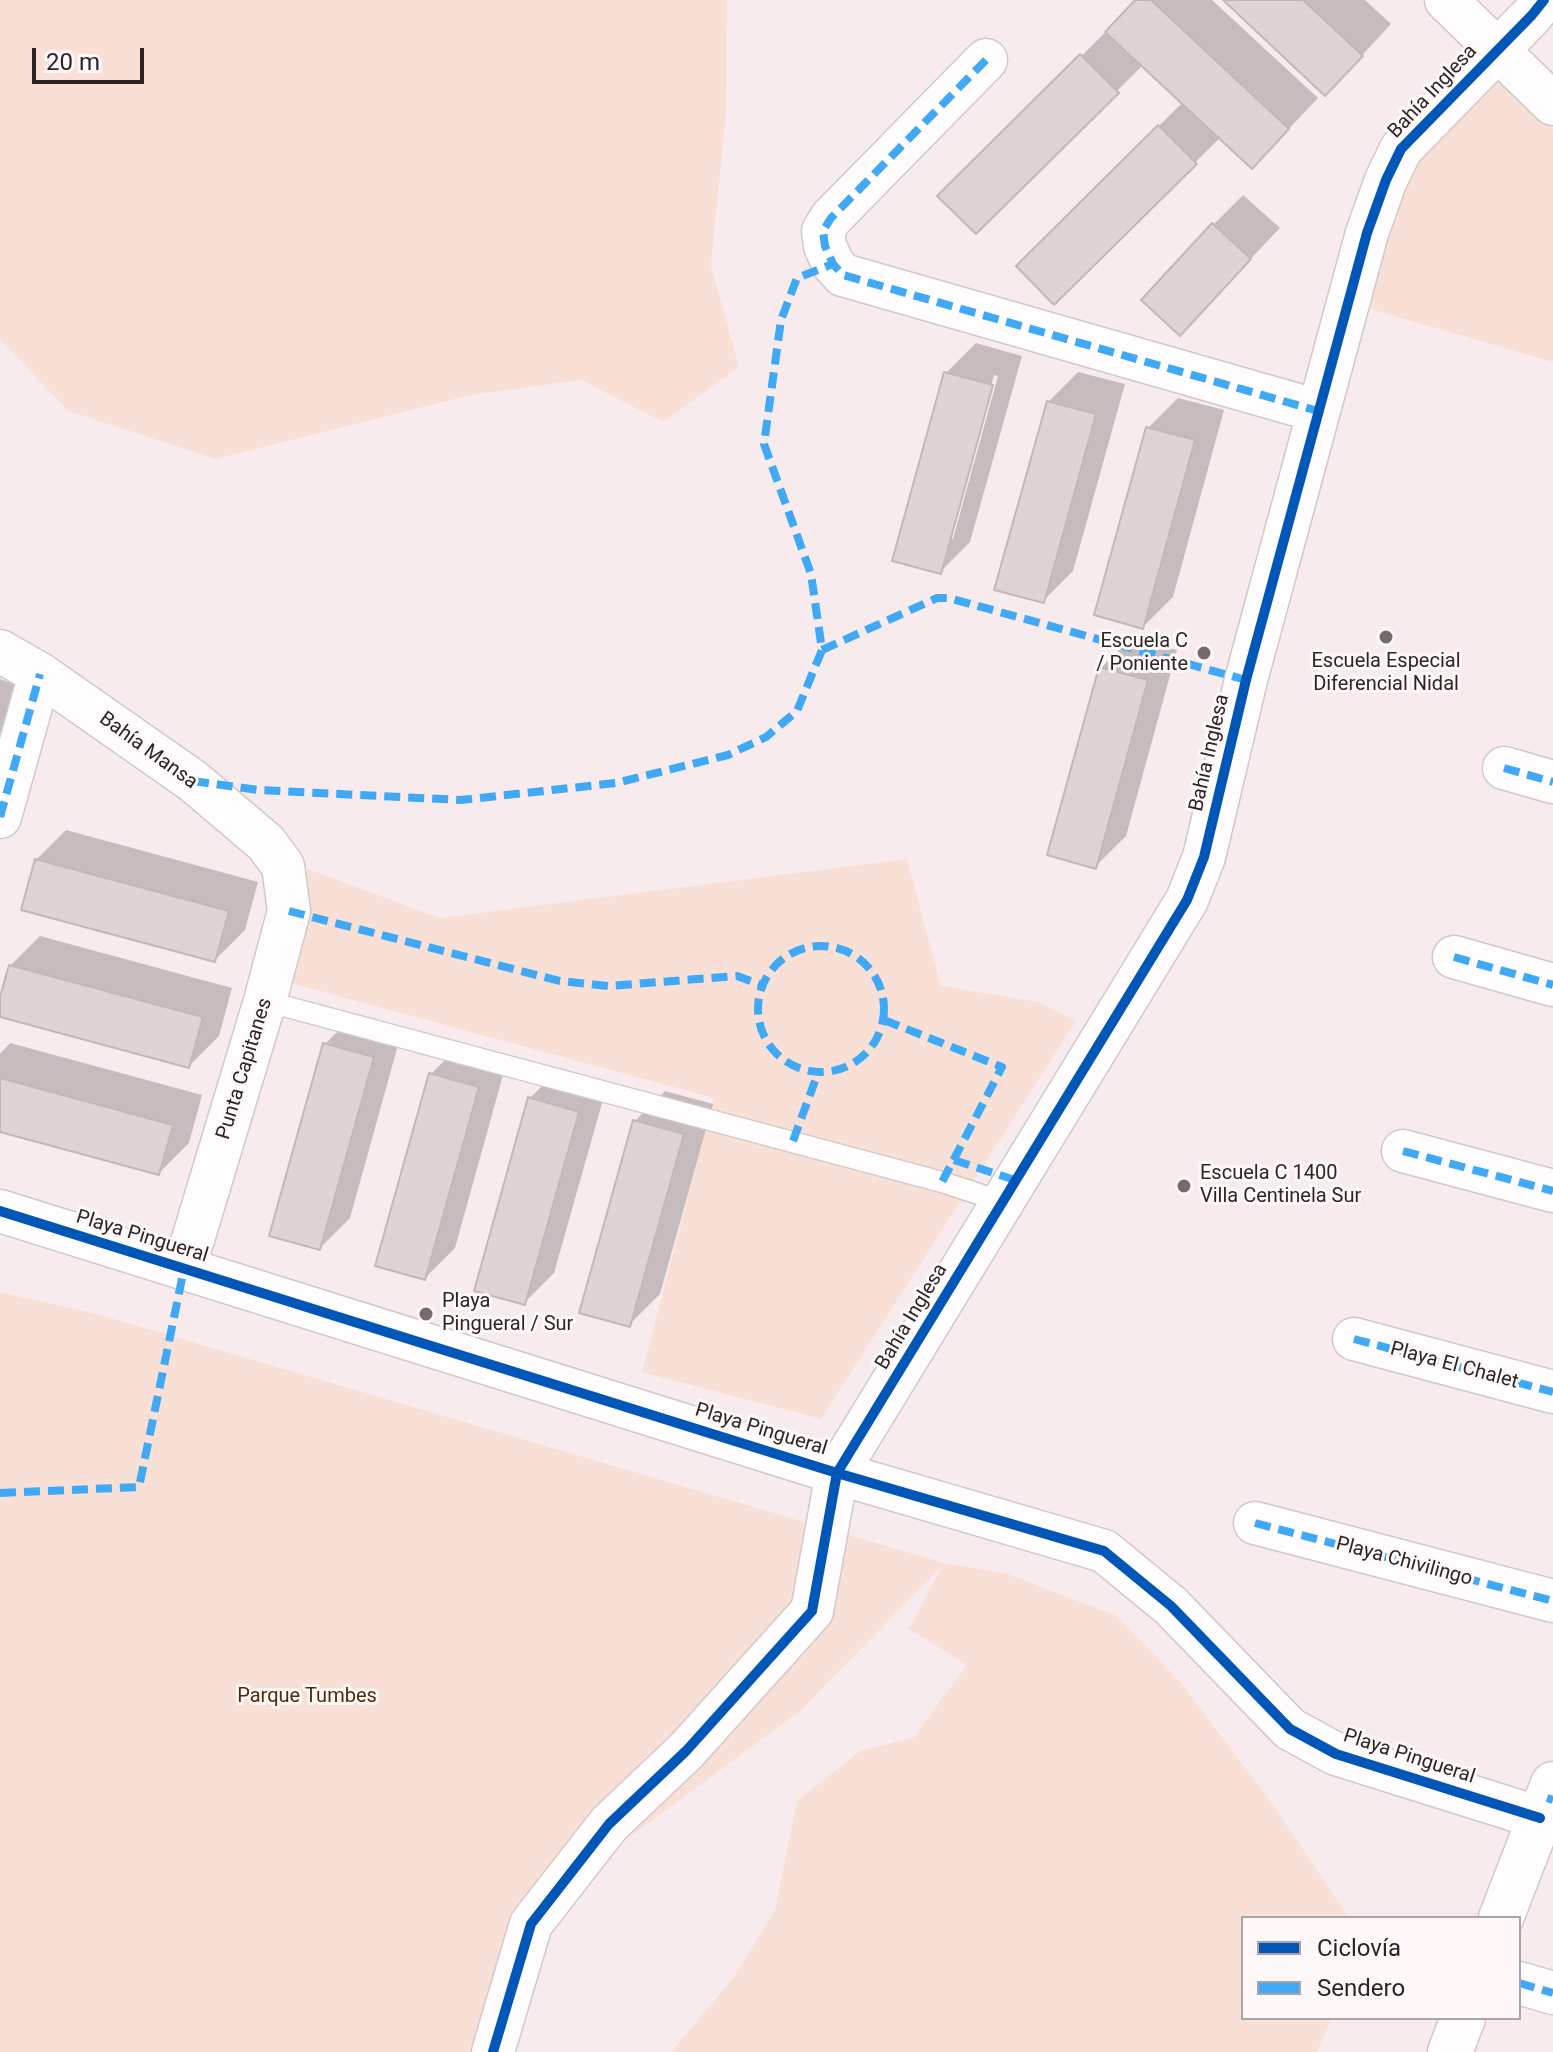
<!DOCTYPE html>
<html>
<head>
<meta charset="utf-8">
<style>
  body { margin:0 }
  #map { position:relative; width:1553px; height:2052px; overflow:hidden; background:#f8ebee; font-family:Roboto,sans-serif }
  canvas { display:block }
  .legend { position:absolute; left:1241px; top:1916px; width:280px; height:104px; box-sizing:border-box; background:#fef8f9; border:2px solid #aba3a5; margin:0; padding:10px 14px; list-style:none; font-size:24px; color:#2e2426 }
  .legend li { display:flex; align-items:center; gap:16px; height:40px }
  .legend b { width:40px; border:2px solid #aba3a5 }
  .scale { position:absolute; left:32px; top:48px; width:112px; height:36px; box-sizing:border-box; border:4px solid #2e2426; border-top:0; padding-left:10px; font-size:24px; line-height:28px; white-space:nowrap; color:#2e2426; -webkit-text-stroke:6px #fef8f9; paint-order:stroke }
</style>
</head>
<body>
<div id="map">
<canvas width="1553" height="2052"></canvas>
<ul class="legend">
<li><b style="height:10px;background:#0057b8"></b>Ciclovía</li>
<li><b style="height:10px;background:#3fa9f5"></b>Sendero</li>
</ul>
<div class="scale">20 m</div>
</div>
<script>
const ctx = document.querySelector('canvas').getContext('2d');
ctx.lineJoin = 'round';
function paint(path, color) {
  ctx.fillStyle = color;
  ctx.fill(path, 'evenodd');
}
function shape(rows) {
  const path = new Path2D();
  for (const r of rows) {
    if (r.length === 3) {
      path.moveTo(r[0] + r[2], r[1]);
      path.arc(r[0], r[1], r[2], 0, 2 * Math.PI);
      continue;
    }
    path.moveTo(r[0], r[1]);
    for (let i = 2; i < r.length; i += 2) path.lineTo(r[i], r[i + 1]);
  }
  return path;
}
function stroke(path, color, width, dash) {
  ctx.strokeStyle = color;
  ctx.lineWidth = width;
  ctx.lineCap = dash ? 'butt' : 'round';
  ctx.setLineDash(dash || []);
  ctx.stroke(path);
}
function write(font, color, halo, rows, align = 'center') {
  ctx.font = font + ' Roboto,sans-serif';
  ctx.lineWidth = 6;
  ctx.setLineDash([]);
  ctx.textBaseline = 'middle';
  ctx.strokeStyle = halo;
  ctx.fillStyle = color;
  for (const [text, x, y, turn = 0] of rows) {
    ctx.save();
    ctx.translate(x, y);
    ctx.rotate((+turn || 0) * Math.PI / 180);
    ctx.textAlign = isNaN(turn) ? turn : align;
    if (halo) ctx.strokeText(text, 0, 0);
    ctx.fillText(text, 0, 0);
    ctx.restore();
  }
}
const green = shape([
  [0,0,727,0,726,111,711,266,739,367,663,422,581,380,470,395,216,459,68,411,0,339],
  [1492,68,1553,129,1553,362,1356,305,1406,152],
  [907,859,941,986,1038,1002,1076,1021,821,1419,642,1372,714,1098,279,980,308,869,440,918],
  [0,1292,97,1314,944,1563,1005,1573,1117,1616,1182,1684,1269,1799,1348,1916,1243,1918,1243,2018,1331,2018,1317,2052,671,2052,734,1977,775,1910,797,1801,860,1751,913,1738,967,1665,909,1629,942,1566,801,1710,522,1917,489,2052,0,2052]
]);
const shadow = shape([
  [1138,0,1212,0,1318,98,1282,136,1221,137,1054,302,1018,266,1183,102,1143,65,976,231,940,196],
  [1226,0,1365,0,1391,24,1355,63],
  [1243,195,1280,228,1180,333,1213,225],
  [976,343,1022,356,970,542,940,572,946,373],
  [994,375,998,376,953,539,949,539],
  [1078,372,1125,384,1073,571,1043,601,1048,402],
  [1178,398,1224,410,1173,597,1143,627,1148,428],
  [1131,638,1177,650,1126,836,1096,866,1101,668],
  [0,679,27,689,0,745],
  [66,830,258,882,245,930,215,960,36,860],
  [40,936,232,988,219,1036,189,1066,0,1015,0,1004,10,966],
  [355,1014,403,1027,350,1218,320,1248,325,1044],
  [10,1043,202,1095,189,1143,159,1173,0,1130,0,1054],
  [461,1044,508,1057,455,1248,425,1278,431,1074],
  [560,1068,608,1082,554,1273,524,1303,530,1098],
  [665,1091,713,1104,660,1294,630,1324,635,1121]
]);
const building = shape([
  [1135,0,1151,0,1289,129,1252,169,1105,32,1135,0],
  [1223,0,1303,0,1363,56,1325,96,1223,0],
  [1080,54,1119,93,976,234,937,196,1080,54],
  [1158,125,1197,164,1054,305,1016,266,1158,125],
  [1212,223,1251,259,1180,336,1141,300,1212,223],
  [944,372,993,385,941,574,892,561,944,372],
  [1047,401,1096,414,1044,603,994,590,1047,401],
  [1146,427,1195,440,1143,629,1094,615,1146,427],
  [1099,667,1148,680,1096,869,1047,855,1099,667],
  [35,859,229,911,215,962,21,910,35,859],
  [9,965,203,1017,189,1068,0,1017,0,997,9,965],
  [323,1043,374,1057,320,1250,269,1236,323,1043],
  [429,1073,479,1087,425,1280,375,1266,429,1073],
  [0,1078,173,1125,159,1175,0,1132,0,1078],
  [528,1097,579,1112,525,1305,474,1291,528,1097],
  [633,1120,684,1134,630,1327,579,1313,633,1120]
]);
const service = shape([
  [265,1001,942,1182,1003,1202]
]);
const minor = shape([
  [1446,0,1553,104],
  [986,60,831,218,823,231,825,246,833,264,843,275,1318,411],
  [0,651,40,674,193,781,266,843,283,866,289,911,265,1001,184,1269],
  [1504,768,1553,782],
  [0,817,40,674],
  [1454,957,1553,985],
  [1403,1151,1553,1191],
  [0,1211,837,1473,1104,1551,1171,1606,1290,1729,1336,1754,1540,1818],
  [1354,1339,1553,1392],
  [1255,1523,1553,1601],
  [1519,1983,1553,1993],
  [493,2052,531,1924,609,1824,686,1751,812,1611,837,1473,1187,900,1204,857,1246,680,1367,233,1386,180,1401,149,1532,15,1544,0]
]);
const tertiary = shape([
  [1501,1918,1553,1784],
  [1450,2052,1463,2018]
]);
const quiet = shape([
  [986,60,831,218,823,231,825,246,833,264,843,275,1318,411],
  [822,650,937,598,949,598,1246,680],
  [1504,768,1553,782],
  [193,781,258,790,461,800,616,783,728,755,766,737,797,711,822,650,811,574,764,444,781,320,797,278,833,264],
  [0,817,40,674],
  [289,911,560,981,608,986,737,976,762,985],
  [821,1009,63],
  [1454,957,1553,985],
  [884,1020,1002,1067,942,1182],
  [793,1141,818,1073],
  [1403,1151,1553,1191],
  [954,1160,1015,1180],
  [1354,1339,1553,1392],
  [0,1493,139,1487,184,1269],
  [1255,1523,1553,1601],
  [1547,1798,1553,1800],
  [1519,1983,1553,1993]
]);
const cycleway = shape([
  [0,1211,837,1473,1104,1551,1171,1606,1290,1729,1336,1754,1540,1818],
  [493,2052,531,1924,609,1824,686,1751,812,1611,837,1473,1187,900,1204,857,1246,680,1367,233,1386,180,1401,149,1532,15,1544,0]
]);
const markers = [
  [1386,637,8,"#756a6c"],
  [1204,653,8,"#756a6c"],
  [1184,1186,8,"#756a6c"],
  [426,1314,8,"#756a6c"]
];
const streetNames = [
  ["Bahía Inglesa",1433,92,-47],
  ["Bahía Mansa",148,751,36],
  ["Bahía Inglesa",1210,753,-77],
  ["Punta Capitanes",245,1069,-73],
  ["Playa Pingueral",142,1237,17],
  ["Bahía Inglesa",912,1317,-59],
  ["Playa El Chalet",1454,1366,15],
  ["Playa Pingueral",761,1430,17],
  ["Playa Chivilingo",1404,1562,15],
  ["Playa Pingueral",1409,1757,18]
];
const poiNames = [
  ["Escuela C",1188,642,"right"],
  ["/ Poniente",1188,665,"right"],
  ["Escuela Especial",1386,662,"center"],
  ["Diferencial Nidal",1386,685,"center"],
  ["Escuela C 1400",1200,1174],
  ["Villa Centinela Sur",1200,1197],
  ["Playa",442,1302],
  ["Pingueral / Sur",442,1325]
];
const parkNames = [
  ["Parque Tumbes",307,1697]
];
paint(green, '#f8e0d7');
paint(shadow, '#0003');
paint(building, '#dfd3d4');
stroke(building, '#c3b8b9', 2);
stroke(service, '#d2c8c9', 23);
stroke(minor, '#d2c8c9', 45);
stroke(tertiary, '#d2c8c9', 47);
stroke(service, '#fefcfc', 20);
stroke(minor, '#fefcfc', 42);
stroke(tertiary, '#fefcfc', 44);
stroke(quiet, '#3fa9f5', 8, [16, 8]);
stroke(cycleway, '#0057b8', 10);
for (const [x, y, r, color] of markers) {
  const dot = new Path2D();
  dot.arc(x, y, r, 0, 2 * Math.PI);
  ctx.fillStyle = color;
  ctx.fill(dot);
  stroke(dot, '#fef8f9', 3);
}
write('20px', '#2e2426', '#fef8f9', streetNames);
write('20px', '#2e2426', '#fef8f9', poiNames, 'left');
write('20px', '#53290e', '#fef8f9', parkNames);
</script>
</body>
</html>
